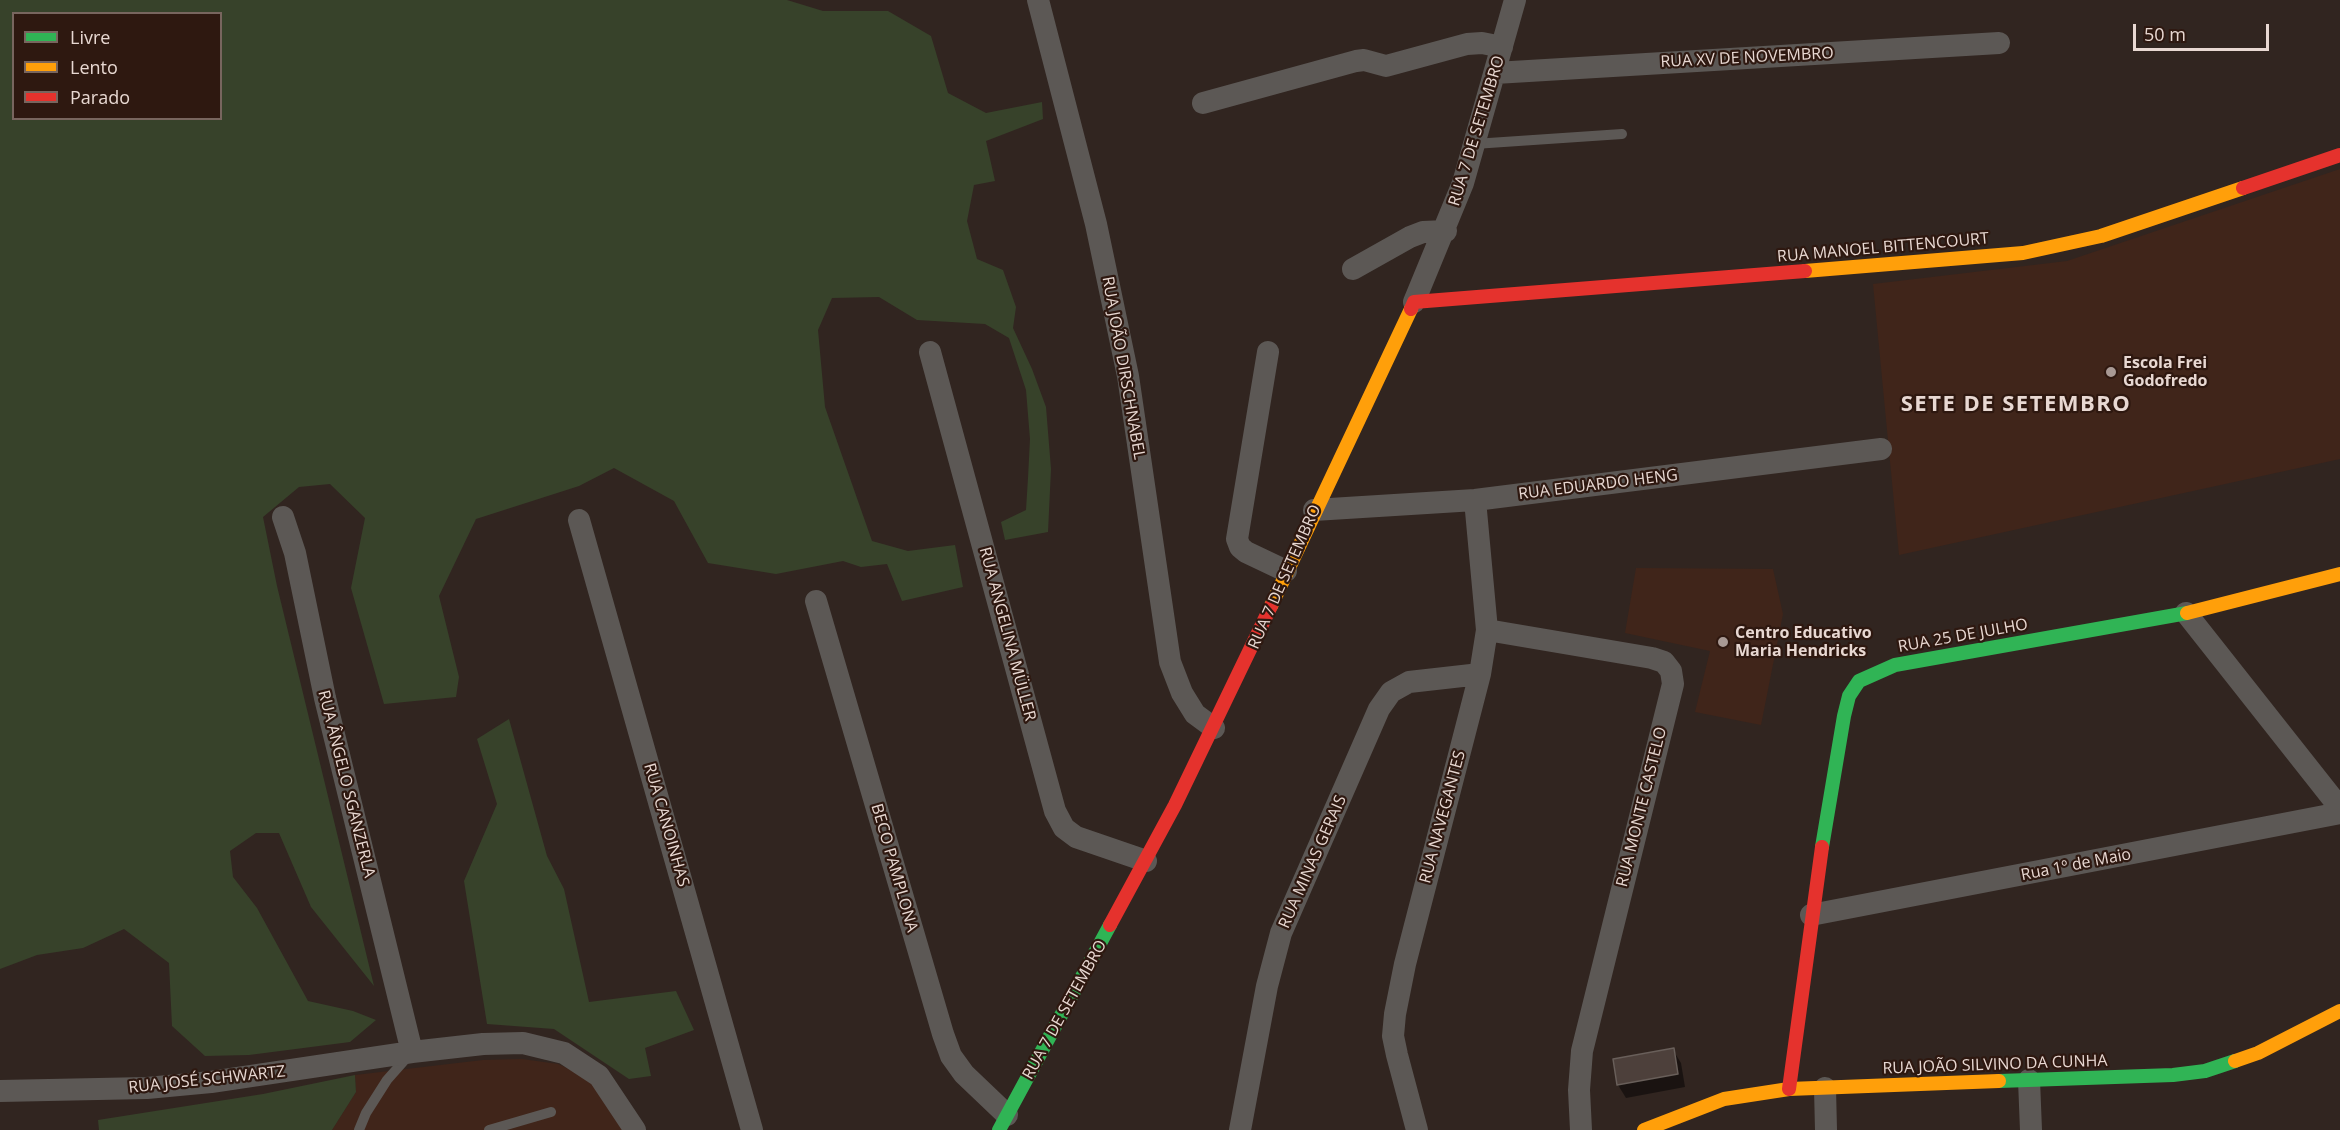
<!DOCTYPE html>
<html>
<head>
<meta charset="utf-8">
<style>
  body { margin:0 }
  #map { position:relative; width:2340px; height:1130px; overflow:hidden; background:#312520; font-family:"Open Sans",sans-serif }
  canvas { display:block }
  .legend { position:absolute; left:12px; top:12px; width:210px; height:108px; box-sizing:border-box; background:#2e1810; border:2px solid #78655e; margin:0; padding:8px 10px; list-style:none; font-size:18px; color:#e8d8d2 }
  .legend li { display:flex; align-items:center; gap:12px; height:30px }
  .legend b { width:30px; border:2px solid #78655e }
  .scale { position:absolute; left:2133px; top:24px; width:136px; height:27px; box-sizing:border-box; border:3px solid #e8d8d2; border-top:0; padding-left:8px; font-size:18px; line-height:21px; white-space:nowrap; color:#e8d8d2; -webkit-text-stroke:4px #2e1810; paint-order:stroke }
</style>
</head>
<body>
<div id="map">
<canvas width="2340" height="1130"></canvas>
<ul class="legend">
<li><b style="height:8px;background:#30b455"></b>Livre</li>
<li><b style="height:8px;background:#ff9f0a"></b>Lento</li>
<li><b style="height:8px;background:#e5322d"></b>Parado</li>
</ul>
<div class="scale">50 m</div>
</div>
<script>
const ctx = document.querySelector('canvas').getContext('2d');
ctx.lineJoin = 'round';
function paint(path, color) {
  ctx.fillStyle = color;
  ctx.fill(path, 'evenodd');
}
function shape(rows) {
  const path = new Path2D();
  for (const r of rows) {
    path.moveTo(r[0], r[1]);
    for (let i = 2; i < r.length; i += 2) path.lineTo(r[i], r[i + 1]);
  }
  return path;
}
function stroke(path, color, width, dash) {
  ctx.strokeStyle = color;
  ctx.lineWidth = width;
  ctx.lineCap = dash ? 'butt' : 'round';
  ctx.setLineDash(dash || []);
  ctx.stroke(path);
}
function write(font, color, halo, rows, align = 'center') {
  ctx.font = font + ' "Open Sans",sans-serif';
  ctx.lineWidth = 4.5;
  ctx.setLineDash([]);
  ctx.textBaseline = 'middle';
  ctx.strokeStyle = halo;
  ctx.fillStyle = color;
  for (const [text, x, y, turn = 0] of rows) {
    ctx.save();
    ctx.translate(x, y);
    ctx.rotate((+turn || 0) * Math.PI / 180);
    ctx.textAlign = isNaN(turn) ? turn : align;
    if (halo) ctx.strokeText(text, 0, 0);
    ctx.fillText(text, 0, 0);
    ctx.restore();
  }
}
const built = shape([
  [2340,169,2340,459,1899,555,1873,284,2067,261],
  [1636,568,1773,569,1783,614,1761,725,1695,712,1710,651,1625,633],
  [522,1059,558,1064,599,1083,628,1130,332,1130,356,1092,355,1075,483,1060]
]);
const green = shape([
  [0,0,787,0,823,11,888,11,931,36,948,93,986,113,1042,102,1043,119,986,141,995,181,974,185,967,221,977,259,1003,270,1016,307,1013,328,1032,369,1046,407,1051,469,1048,532,1005,540,1001,522,1026,510,1028,478,1030,439,1026,390,1009,338,985,324,917,320,879,297,832,298,818,330,825,407,872,541,908,551,955,545,963,587,902,601,887,564,861,567,843,561,776,574,708,563,674,501,614,468,579,486,476,519,439,596,459,677,456,697,384,704,351,588,365,518,330,484,299,487,263,517,277,586,374,986,311,907,279,833,256,833,230,851,233,877,257,908,308,1001,353,1011,376,1020,350,1042,249,1055,205,1056,172,1026,169,963,124,929,83,948,37,955,0,969],
  [14,14,220,14,220,118,14,118],
  [509,719,547,856,564,889,589,1002,676,991,694,1030,645,1048,651,1076,629,1079,554,1029,487,1024,464,881,497,804,477,739],
  [355,1075,356,1092,332,1130,99,1130,98,1120,263,1094]
]);
const shadow = shape([
  [1673,1050,1681,1063,1685,1087,1626,1098,1618,1085,1615,1061]
]);
const building = shape([
  [1674,1048,1678,1074,1617,1085,1613,1059,1674,1048]
]);
const lane = shape([
  [1474,144,1622,134],
  [359,1130,366,1113,387,1080,410,1054],
  [489,1130,551,1112]
]);
const street = shape([
  [1038,0,1096,224,1128,376,1170,662,1182,693,1195,714,1214,728],
  [1495,73,1999,43],
  [1203,103,1356,61,1364,60,1386,66,1467,44,1482,43,1502,47],
  [1353,269,1410,237,1423,232,1446,231],
  [1414,302,1463,183,1515,0],
  [930,352,1055,811,1064,828,1076,837,1146,861],
  [1268,352,1237,539,1240,547,1246,552,1286,571],
  [1314,510,1475,500,1881,449],
  [283,517,295,553,325,698,412,1052],
  [579,520,752,1130],
  [816,601,943,1034,951,1056,964,1074,1007,1115],
  [2186,613,2340,808],
  [1487,630,1652,658,1664,662,1671,671,1673,684,1582,1051,1579,1090,1581,1130],
  [1811,915,2340,813],
  [2029,1080,2031,1130],
  [1825,1088,1826,1130],
  [0,1091,147,1088,211,1082,412,1052,483,1044,523,1043,564,1053,599,1076,635,1130],
  [1240,1130,1267,986,1281,933,1379,709,1391,692,1409,682,1480,674],
  [1417,1130,1397,1055,1393,1036,1395,1014,1405,964,1480,674,1487,630,1475,500]
]);
const fast = shape([
  [1822,847,1844,716,1849,696,1859,681,1895,665,2187,613],
  [1999,1081,2173,1075,2205,1071,2235,1061],
  [999,1130,1110,925]
]);
const slow = shape([
  [1805,271,2023,253,2101,236,2243,188],
  [1271,606,1411,309],
  [2187,613,2340,574],
  [2235,1061,2258,1053,2340,1011],
  [1644,1130,1724,1099,1789,1089,1999,1081]
]);
const jam = shape([
  [2243,188,2340,155],
  [1411,309,1414,302,1805,271],
  [1110,925,1175,805,1271,606],
  [1789,1089,1822,847]
]);
const markers = [
  [2111,372,6,"#a89994"],
  [1723,642,6,"#a89994"]
];
const streetNames = [
  ["RUA XV DE NOVEMBRO",1747,58,-3],
  ["RUA 7 DE SETEMBRO",1477,131,-73],
  ["RUA MANOEL BITTENCOURT",1883,248,-5],
  ["RUA JOÃO DIRSCHNABEL",1123,368,80],
  ["RUA EDUARDO HENG",1598,485,-7],
  ["RUA 7 DE SETEMBRO",1285,577,-66],
  ["RUA ANGELINA MÜLLER",1007,634,75],
  ["RUA 25 DE JULHO",1963,636,-10],
  ["RUA ÂNGELO SGANZERLA",346,784,76],
  ["RUA MONTE CASTELO",1642,807,-76],
  ["RUA NAVEGANTES",1443,817,-75],
  ["RUA CANOINHAS",666,825,74],
  ["RUA MINAS GERAIS",1313,862,-66],
  ["Rua 1º de Maio",2076,865,-11],
  ["BECO PAMPLONA",894,868,74],
  ["RUA 7 DE SETEMBRO",1065,1010,-61],
  ["RUA JOÃO SILVINO DA CUNHA",1995,1065,-2],
  ["RUA JOSÉ SCHWARTZ",207,1080,-6]
];
const poiNames = [
  ["Escola Frei",2123,363],
  ["Godofredo",2123,381],
  ["Centro Educativo",1735,633],
  ["Maria Hendricks",1735,651]
];
const districtNames = [
  ["SETE DE SETEMBRO",2016,405]
];
paint(built, '#40251a');
paint(green, '#37422a');
paint(shadow, '#0007');
paint(building, '#4d403b');
stroke(building, '#695f5a', 1.5);
stroke(lane, '#5c5855', 10);
stroke(street, '#5c5855', 22);
stroke(fast, '#30b455', 14);
stroke(slow, '#ff9f0a', 14);
stroke(jam, '#e5322d', 14);
for (const [x, y, r, color] of markers) {
  const dot = new Path2D();
  dot.arc(x, y, r, 0, 2 * Math.PI);
  ctx.fillStyle = color;
  ctx.fill(dot);
  stroke(dot, '#2e1810', 2);
}
write('16px', '#e8d8d2', '#2e1810', streetNames);
write('bold 16px', '#e8d8d2', '#2e1810', poiNames, 'left');
ctx.letterSpacing = '1.5px';
write('bold 22px', '#e8d8d2', '#2e1810', districtNames);
ctx.letterSpacing = '0px';
</script>
</body>
</html>
